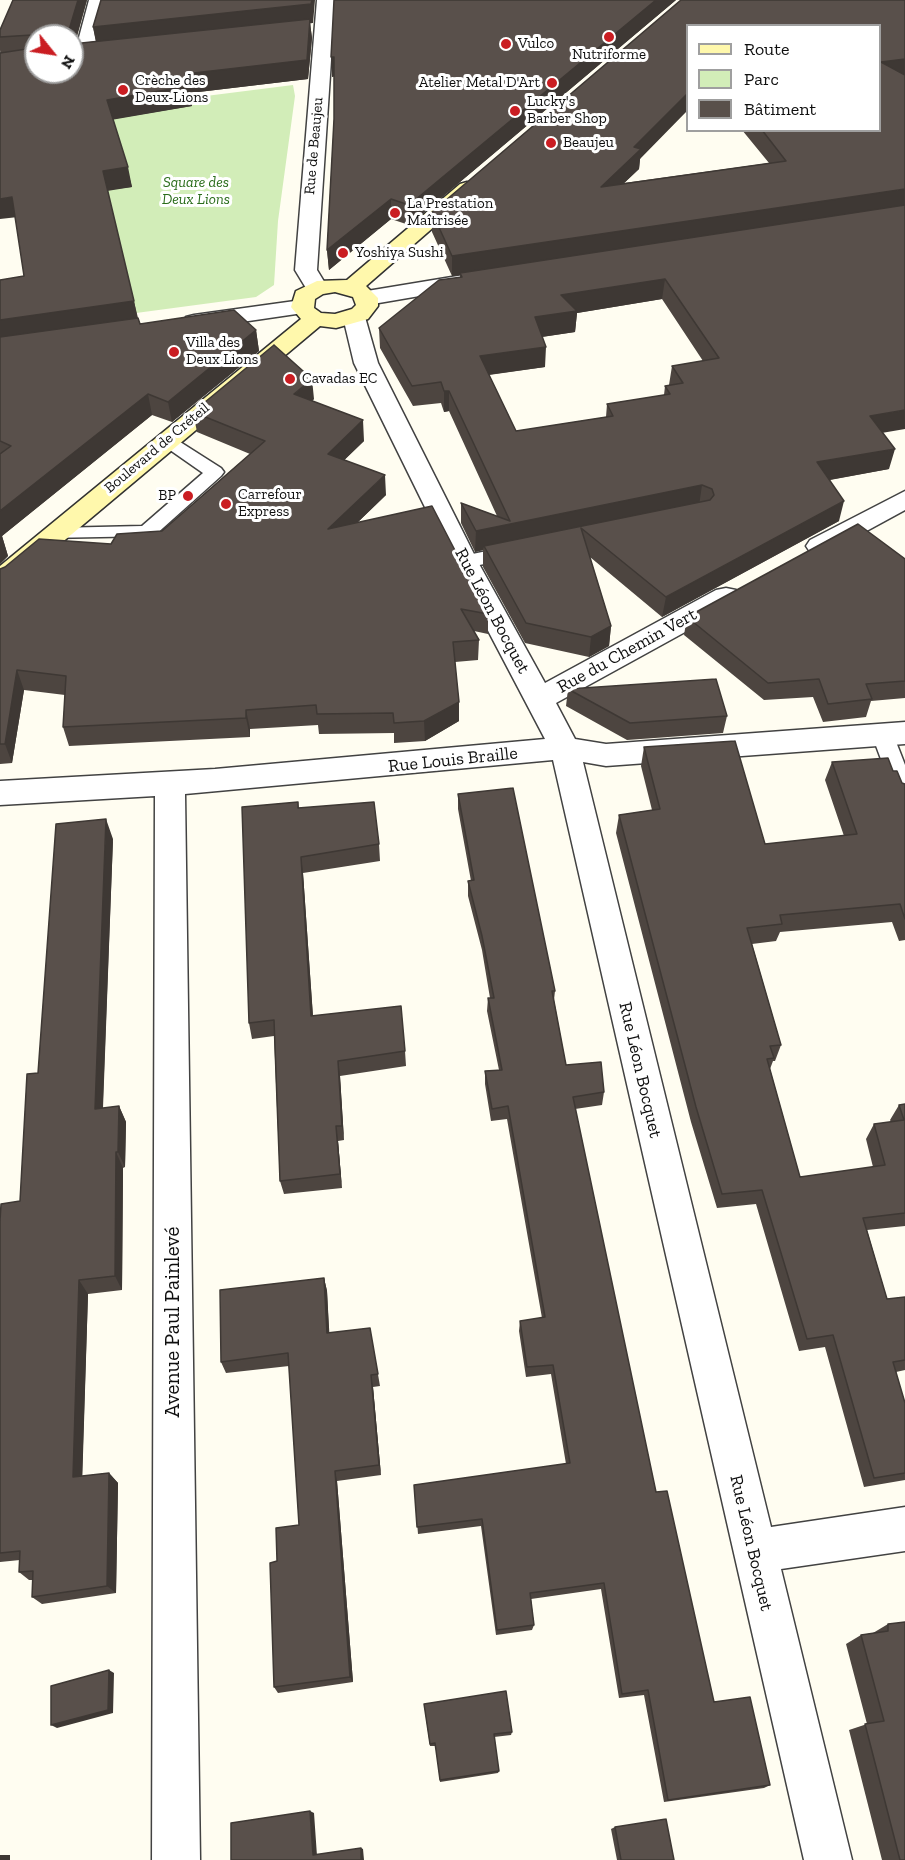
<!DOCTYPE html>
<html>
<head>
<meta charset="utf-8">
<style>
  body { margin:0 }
  #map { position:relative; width:905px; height:1860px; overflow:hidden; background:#fffdf1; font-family:"Zilla Slab",serif }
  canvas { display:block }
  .legend { position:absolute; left:686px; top:24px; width:195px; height:108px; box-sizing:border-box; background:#fff; border:2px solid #9f9f9f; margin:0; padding:8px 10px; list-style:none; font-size:18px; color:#0f0f0f }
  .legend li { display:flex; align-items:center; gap:12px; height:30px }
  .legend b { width:30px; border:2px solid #9f9f9f }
  .north { position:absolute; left:24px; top:24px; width:60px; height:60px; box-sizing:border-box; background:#fff; border:2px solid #9f9f9f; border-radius:50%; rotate:120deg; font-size:16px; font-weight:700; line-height:24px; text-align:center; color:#0f0f0f }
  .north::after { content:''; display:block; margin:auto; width:21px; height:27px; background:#ca1d22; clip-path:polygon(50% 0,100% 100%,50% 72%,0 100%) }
</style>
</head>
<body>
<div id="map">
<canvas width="905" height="1860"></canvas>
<ul class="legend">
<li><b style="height:8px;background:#fff8ac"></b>Route</li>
<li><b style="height:16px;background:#d2edb8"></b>Parc</li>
<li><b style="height:16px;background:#59504b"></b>Bâtiment</li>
</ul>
<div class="north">N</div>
</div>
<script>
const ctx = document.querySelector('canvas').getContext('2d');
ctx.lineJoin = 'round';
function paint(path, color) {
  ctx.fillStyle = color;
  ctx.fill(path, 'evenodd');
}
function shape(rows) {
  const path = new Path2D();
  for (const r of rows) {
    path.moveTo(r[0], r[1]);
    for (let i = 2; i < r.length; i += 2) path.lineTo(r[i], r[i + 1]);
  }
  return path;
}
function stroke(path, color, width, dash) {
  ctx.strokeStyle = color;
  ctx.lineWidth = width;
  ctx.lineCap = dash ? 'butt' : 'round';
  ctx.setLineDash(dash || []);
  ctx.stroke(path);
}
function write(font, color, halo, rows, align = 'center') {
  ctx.font = font + ' "Zilla Slab",serif';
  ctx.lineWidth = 6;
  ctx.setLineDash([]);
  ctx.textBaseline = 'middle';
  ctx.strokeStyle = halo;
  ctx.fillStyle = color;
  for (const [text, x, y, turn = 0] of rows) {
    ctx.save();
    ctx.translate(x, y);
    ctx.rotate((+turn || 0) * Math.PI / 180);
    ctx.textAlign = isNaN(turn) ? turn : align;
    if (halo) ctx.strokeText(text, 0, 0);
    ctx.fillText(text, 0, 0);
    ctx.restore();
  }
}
const green = shape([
  [293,85,295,96,278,221,274,285,256,297,136,313,91,122,172,109,190,98]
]);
const service = shape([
  [166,433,221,468,224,472,221,476,154,536,47,538,44,534,47,530,54,528,142,526,203,473,160,443,157,439,160,435,166,433],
  [516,545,523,546,526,551,523,556,465,568,458,567,455,562,458,557,516,545],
  [883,727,891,729,905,765,905,803,897,800,894,794,872,735,875,729,883,727]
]);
const minor = shape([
  [89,0,107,0,92,56,83,61,74,56,89,0],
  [317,0,335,0,317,270,328,288,325,293,317,295,309,293,295,270,317,0],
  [476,273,484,275,487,280,484,285,367,305,359,303,356,298,359,293,367,291,476,273],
  [354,310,362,312,365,317,378,363,478,562,545,683,716,590,726,588,736,590,740,597,736,604,556,703,575,739,606,744,905,722,905,744,606,766,583,762,771,1527,905,1507,905,1551,781,1569,852,1860,804,1860,553,760,185,794,200,1860,152,1860,155,796,0,805,0,781,215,769,545,739,452,562,354,363,343,317,346,312,354,310],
  [905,491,905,510,828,552,819,555,810,552,806,546,810,540,905,491]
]);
const tertiary = shape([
  [302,300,310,302,313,307,310,312,194,329,186,327,183,322,186,317,194,315,302,300]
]);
const secondary = shape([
  [467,182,474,184,477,188,474,192,366,286,378,298,378,306,368,319,336,328,320,326,10,586,0,589,0,566,301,319,291,307,296,291,317,281,347,280,460,184,467,182],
  [335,292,353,297,356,305,352,309,335,314,321,313,314,308,315,299,323,294,335,292]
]);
const wall = shape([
  [87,0,75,44,96,41,93,27,313,23,310,23,312,38,308,79,190,93,192,106,113,119,132,187,107,190,138,318,140,324,256,330,259,351,172,422,152,415,2,536,8,556,0,564,0,280,24,276,0,50,0,30],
  [334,0,676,0,409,225,391,219,329,270,327,250,334,119,334,76,332,77],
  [681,0,905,0,883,433,889,469,830,480,839,521,662,617,590,557,611,626,609,646,589,657,525,643,483,567,483,550,475,552,461,523,461,503,497,516,449,411,444,412,441,403,413,406,380,348,379,328,460,277,460,275,452,276,432,232,432,212],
  [687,26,879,130,742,130,769,163,624,183,639,169,640,159],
  [662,299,703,361,672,366,669,385,665,386,664,395,607,404,606,417,516,431,489,375,545,367,542,337,575,332,577,313],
  [314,399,312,401,364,441,344,460,386,495,358,522,488,614,488,634,474,631,479,640,478,660,455,662,459,702,459,721,425,741,394,743,394,733,319,734,318,725,250,729,250,737,69,746,63,727,65,695,24,690,12,763,0,764,0,569,111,544,162,531,250,454,197,432,193,412],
  [905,559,905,698,871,701,866,717,823,722,813,697,764,700,684,635,687,617],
  [568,689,727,716,723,733,627,740,566,706],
  [644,747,765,844,844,836,825,780,832,762,893,771,902,783,905,784,905,940,899,941,892,922,780,932,776,941,752,944,781,1045,775,1061,773,1061,770,1069,800,1177,873,1167,866,1139,874,1124,891,1122,890,1120,899,1105,905,1104,905,1226,867,1230,887,1299,905,1297,905,1370,896,1372,905,1403,905,1480,864,1487,825,1347,799,1351,756,1204,717,1208,691,1122,616,833,619,815,652,810,641,766],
  [458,794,555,991,554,1000,566,1065,604,1092,602,1105,575,1109,656,1492,714,1702,770,1785,764,1788,664,1802,644,1695,619,1698,601,1589,531,1599,534,1625,532,1630,496,1635,481,1526,418,1534,414,1485,566,1464,551,1374,526,1377,519,1331,520,1321,542,1318,507,1119,491,1121,485,1084,485,1071,499,1070,487,1011,488,998,490,998,482,950,468,896,468,881,471,881,458,809],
  [298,802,299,808,379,844,380,861,303,873,313,1016,405,1051,406,1066,340,1076,344,1140,338,1141,342,1188,284,1194,280,1181,274,1036,252,1039,249,1023],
  [113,839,103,1108,119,1106,126,1122,125,1167,123,1168,122,1290,88,1294,82,1476,109,1473,118,1483,116,1593,42,1604,32,1597,33,1580,29,1580,19,1572,20,1560,0,1562,0,1221,20,1201,38,1073],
  [324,1278,327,1291,329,1333,370,1328,380,1386,373,1387,381,1475,337,1481,353,1682,278,1693,274,1687,277,1561,299,1525,289,1366,226,1373,221,1362],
  [888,1624,905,1860,882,1860,849,1730,867,1724,846,1644,861,1635,873,1633],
  [424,1704,512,1732,511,1735,494,1737,499,1771,498,1773,440,1782,436,1746,430,1746],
  [615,1827,674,1860,617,1860,611,1829]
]);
const shadedWall = shape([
  [78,0,87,0,73,49,72,50,72,36,66,36,66,33],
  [312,0,315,0,313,23,310,23,312,38,308,79,190,93,192,106,111,120,93,27],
  [656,0,676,0,409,225,409,205],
  [331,57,334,57,336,76,332,77],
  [905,59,905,77,881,62],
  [687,94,687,111,640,159,639,169,600,206,601,187,634,147],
  [128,167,132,187,107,191,103,171],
  [905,189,905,209,460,273,460,275,452,276,452,256],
  [12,197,18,217,0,219,0,199],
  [391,199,391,219,329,270,327,250],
  [665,279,662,299,577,313,575,332,534,338,535,317,561,295],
  [134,301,138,321,0,341,0,320],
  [256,330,259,351,172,422,168,402],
  [546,347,545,367,479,376,480,356],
  [312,379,314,399,296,415,294,394],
  [444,391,449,391,449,411,444,412],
  [148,394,152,415,2,536,8,556,0,564,0,511],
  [905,410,905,429,864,436,870,416],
  [363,420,364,441,330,474,328,454],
  [895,449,889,469,812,483,817,462],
  [385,475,386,495,330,549,328,529],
  [702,485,699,506,484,546,483,550,475,552,476,531],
  [844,501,839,521,662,617,666,597],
  [611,626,609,646,589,657,591,637],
  [17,670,24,690,12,763,5,744],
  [459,702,459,721,425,741,424,721],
  [246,710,250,729,250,737,246,718],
  [106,819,113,839,102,1125,95,1109],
  [301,857,303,873,314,1032,311,1016],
  [338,1061,340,1076,344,1140,342,1126],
  [119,1106,126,1122,125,1167,118,1152],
  [336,1126,338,1141,342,1188,340,1174],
  [116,1152,123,1168,122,1290,115,1276],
  [324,1278,327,1291,330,1345,327,1333],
  [79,1280,88,1294,82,1487,73,1477],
  [371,1375,373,1387,381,1475,379,1465],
  [335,1471,337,1481,353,1682,350,1677],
  [109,1473,118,1483,116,1593,107,1586],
  [109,1670,114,1673,113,1713,57,1728,51,1725],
  [310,1811,314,1813,317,1856,313,1855],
  [361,1848,363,1849,364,1860,361,1860],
  [0,1855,10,1855,10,1860,0,1860]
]);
const building = shape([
  [13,0,78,0,69,30,66,33,66,36,36,36,36,72,72,72,72,44,310,19,307,60,185,74,189,86,107,100,128,167,103,171,134,301,0,320,0,280,24,276,12,197,0,199,0,53,33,48,34,37,32,35,0,37,0,30,13,0],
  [101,0,312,0,311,4,93,27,101,0],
  [334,0,656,0,409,205,391,199,327,250,334,119,334,57,331,57,334,0],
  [681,0,905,0,905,59,881,62,905,75,905,189,452,256,432,212,681,0],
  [687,26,879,26,879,130,762,130,786,161,601,187,641,149,634,147,687,94,687,26],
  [905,205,905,410,870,416,895,449,817,462,844,501,666,597,581,528,611,626,591,637,526,623,484,546,710,500,714,495,712,489,702,485,476,531,461,503,510,521,449,391,444,391,441,382,412,386,379,328,439,280,462,277,460,273,905,205],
  [665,279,719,358,672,366,683,383,665,386,670,394,607,404,613,416,516,431,480,356,546,347,535,317,577,311,561,295,665,279],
  [234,310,256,330,168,402,148,394,0,511,0,454,11,446,0,441,0,337,138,318,140,324,234,310],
  [274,345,312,379,294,394,363,420,328,454,385,475,328,529,432,506,488,614,461,609,479,640,453,642,459,702,424,721,394,723,393,713,317,714,316,705,246,710,246,718,63,727,66,676,17,670,5,744,0,744,0,569,5,567,39,539,111,544,117,534,162,531,265,441,193,412,274,345],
  [858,524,905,559,905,681,866,684,872,699,828,704,819,679,768,683,687,617,858,524],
  [716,679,727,716,630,723,568,689,716,679],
  [735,741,765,844,857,834,832,762,888,758,893,771,897,771,902,783,905,784,905,919,900,904,780,915,782,924,747,928,781,1045,770,1046,774,1058,767,1059,800,1177,885,1165,874,1124,904,1120,899,1105,905,1104,905,1213,863,1218,887,1299,905,1297,905,1360,893,1362,905,1403,905,1473,874,1478,833,1335,807,1339,762,1190,722,1194,696,1107,619,815,660,809,644,747,735,741],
  [513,788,555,991,552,991,566,1065,601,1062,604,1092,573,1097,656,1492,667,1491,714,1702,750,1697,770,1785,668,1800,648,1690,622,1694,604,1583,530,1593,534,1625,497,1630,482,1519,417,1527,414,1485,570,1463,553,1365,527,1367,520,1321,545,1317,508,1106,492,1109,485,1071,502,1070,488,998,494,998,482,936,468,881,474,880,458,794,513,788],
  [298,802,298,808,374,802,379,844,301,857,311,1016,401,1006,405,1051,338,1061,342,1126,336,1126,340,1174,280,1181,274,1020,249,1023,242,807,298,802],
  [106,819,95,1109,119,1106,118,1152,116,1152,115,1276,79,1280,73,1477,109,1473,107,1586,32,1597,33,1571,19,1572,20,1551,0,1553,0,1221,1,1204,20,1201,27,1074,38,1073,56,824,106,819],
  [324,1278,327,1333,370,1328,378,1374,371,1375,379,1465,335,1471,350,1677,274,1687,270,1563,277,1561,276,1528,299,1525,288,1353,221,1362,220,1290,324,1278],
  [905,1622,905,1860,900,1860,865,1724,884,1721,861,1635,888,1631,888,1624,905,1622],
  [109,1670,108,1710,51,1725,51,1686,109,1670],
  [506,1691,512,1732,494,1734,499,1771,440,1780,435,1743,430,1744,424,1704,506,1691],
  [310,1811,313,1855,361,1848,361,1860,231,1860,231,1823,310,1811],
  [666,1819,674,1860,621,1860,615,1827,666,1819]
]);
const markers = [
  [609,37,6,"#ca1d22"],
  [506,44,6,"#ca1d22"],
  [552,83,6,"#ca1d22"],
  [123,90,6,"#ca1d22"],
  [515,111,6,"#ca1d22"],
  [551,143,6,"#ca1d22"],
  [395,213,6,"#ca1d22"],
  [343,253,6,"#ca1d22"],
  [174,352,6,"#ca1d22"],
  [290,379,6,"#ca1d22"],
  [188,496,6,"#ca1d22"],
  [226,504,6,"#ca1d22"]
];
const farPoinames = [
  ["Vulco",518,44],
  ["Nutriforme",609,55,"center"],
  ["Crèche des",135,81],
  ["Deux-Lions",135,98],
  ["Atelier Metal D'Art",540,83,"right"],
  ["Lucky's",527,102],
  ["Barber Shop",527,119],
  ["Beaujeu",563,143],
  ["La Prestation",407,204],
  ["Maîtrisée",407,221],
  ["Yoshiya Sushi",355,253],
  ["Villa des",186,343],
  ["Deux Lions",186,360],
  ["Cavadas EC",302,379],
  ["Carrefour",238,495],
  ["Express",238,512],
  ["BP",176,496,"right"]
];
const farStreetnames = [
  ["Rue de Beaujeu",314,146,-85],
  ["Boulevard de Créteil",157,448,-40]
];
const farParknames = [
  ["Square des",196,183],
  ["Deux Lions",196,200]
];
const streetNames = [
  ["Rue Léon Bocquet",492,611,62],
  ["Rue du Chemin Vert",627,651,-29],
  ["Rue Louis Braille",453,760,-6],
  ["Rue Léon Bocquet",640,1070,77],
  ["Rue Léon Bocquet",751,1543,77]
];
const nearStreetnames = [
  ["Avenue Paul Painlevé",173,1322,-90]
];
paint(green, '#d2edb8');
stroke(service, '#424242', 3);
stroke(minor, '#424242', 3);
stroke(tertiary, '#424242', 3);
stroke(secondary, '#313131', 3);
paint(service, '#fff');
paint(minor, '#fff');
paint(tertiary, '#fff');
paint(secondary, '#fff8ac');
paint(wall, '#4d4540');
paint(shadedWall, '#3e3834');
paint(building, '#59504b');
stroke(building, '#3e3834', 1.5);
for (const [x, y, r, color] of markers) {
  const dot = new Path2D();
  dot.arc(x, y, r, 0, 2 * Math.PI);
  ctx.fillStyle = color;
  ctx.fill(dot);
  stroke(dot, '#fff', 2);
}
write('15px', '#0f0f0f', '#fff', farPoinames, 'left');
write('15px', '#0f0f0f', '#fff', farStreetnames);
write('italic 15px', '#296c1a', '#fff', farParknames);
write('18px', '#0f0f0f', '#fff', streetNames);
write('21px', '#0f0f0f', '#fff', nearStreetnames);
</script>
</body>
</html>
